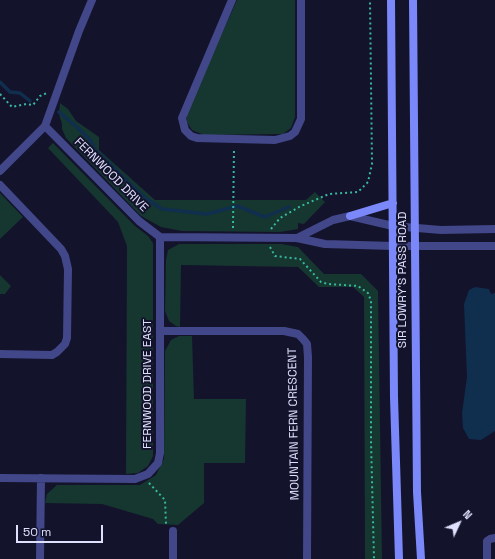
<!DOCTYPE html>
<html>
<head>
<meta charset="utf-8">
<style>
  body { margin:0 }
  #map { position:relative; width:495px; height:559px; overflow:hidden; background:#14132c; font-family:"Space Grotesk",sans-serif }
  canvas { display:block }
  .north { position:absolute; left:439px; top:503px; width:40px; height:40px; -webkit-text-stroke:3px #14132c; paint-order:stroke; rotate:46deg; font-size:11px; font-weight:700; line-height:16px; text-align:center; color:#dfe0fd }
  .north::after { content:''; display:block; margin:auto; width:14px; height:18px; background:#dfe0fd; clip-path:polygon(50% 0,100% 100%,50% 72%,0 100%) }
  .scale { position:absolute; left:16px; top:525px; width:87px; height:18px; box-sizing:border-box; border:2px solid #dfe0fd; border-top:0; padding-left:5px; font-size:12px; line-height:14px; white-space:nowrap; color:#dfe0fd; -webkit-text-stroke:3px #14132c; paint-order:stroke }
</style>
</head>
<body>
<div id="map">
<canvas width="495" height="559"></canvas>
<div class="north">N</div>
<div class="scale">50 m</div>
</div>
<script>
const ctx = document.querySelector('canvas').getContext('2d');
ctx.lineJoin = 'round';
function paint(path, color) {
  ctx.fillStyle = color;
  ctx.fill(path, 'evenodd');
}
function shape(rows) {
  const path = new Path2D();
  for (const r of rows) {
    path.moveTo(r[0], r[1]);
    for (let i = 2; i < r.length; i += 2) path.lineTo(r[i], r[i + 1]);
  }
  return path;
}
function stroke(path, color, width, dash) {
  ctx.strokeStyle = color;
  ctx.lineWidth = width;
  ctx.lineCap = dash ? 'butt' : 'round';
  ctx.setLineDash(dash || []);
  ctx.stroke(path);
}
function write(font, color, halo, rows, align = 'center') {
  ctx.font = font + ' "Space Grotesk",sans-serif';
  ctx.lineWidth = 4;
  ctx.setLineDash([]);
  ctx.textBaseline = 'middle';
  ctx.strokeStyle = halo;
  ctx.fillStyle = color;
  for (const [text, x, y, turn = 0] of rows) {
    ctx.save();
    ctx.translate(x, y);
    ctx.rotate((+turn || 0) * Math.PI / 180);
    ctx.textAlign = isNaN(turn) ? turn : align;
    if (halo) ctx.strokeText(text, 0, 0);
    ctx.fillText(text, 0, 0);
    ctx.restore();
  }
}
const green = shape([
  [237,0,295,0,295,117,291,128,283,134,204,135,192,130,187,122,187,112],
  [60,103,68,109,76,121,99,137,99,150,155,200,306,200,315,192,325,202,304,224,298,223,298,229,280,232,182,231,161,227,141,216,66,138,62,129,62,124,59,114],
  [53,143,135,226,148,236,153,243,153,456,148,466,138,473,126,474,127,246,118,222,48,148],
  [0,193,23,217,0,239],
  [179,244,281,244,298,247,324,274,361,274,378,291,382,559,365,559,364,297,353,287,319,287,298,267,181,265,180,327,176,326,169,321,165,311,166,260,168,250],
  [0,275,11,286,5,294,0,294],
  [179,336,192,336,194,399,246,399,245,463,204,463,204,503,178,525,158,524,153,519,102,504,45,503,47,494,57,485,140,485,156,475,164,459,165,351,171,340]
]);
const water = shape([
  [475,287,489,289,491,294,495,293,495,431,481,440,469,439,463,428,462,413,467,377,464,304,469,290]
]);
const stream = shape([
  [0,82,10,92,20,93,30,101],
  [59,112,79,129,91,141,94,149,145,198,162,209,207,214,237,206,265,217,289,207]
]);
const path = shape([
  [0,94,12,107,26,104,33,105,40,96,47,93],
  [233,228,234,149],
  [271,229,280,218,301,206,329,194,358,192,368,182,372,164,370,0],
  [270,247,275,256,300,259,321,282,328,284,358,286,368,293,371,301,371,441,374,559],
  [149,483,165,500,166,524]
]);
const minor = shape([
  [232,0,182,118,185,130,191,136,197,138,275,140,290,136,295,132,301,119,301,0],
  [45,126,139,221,160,237,297,238,325,244,393,246],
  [0,171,45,126,79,31,92,0],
  [0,185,61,249,65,256,68,269,67,338,65,344,57,352,52,355,0,354],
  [297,238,333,220,350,216,393,226],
  [161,331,284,331,298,334,303,339,307,344,308,357,307,559],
  [0,478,135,479,148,474,158,463,160,453,160,237],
  [40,559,41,478],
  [173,559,173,531],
  [487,559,487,541,490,539,495,538]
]);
const tertiary = shape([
  [393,226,441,230,495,229],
  [393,246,495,246]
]);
const secondary = shape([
  [391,0,394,397,399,559],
  [413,0,417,492,421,559],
  [350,216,393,203]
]);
const streetNames = [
  ["FERNWOOD DRIVE",111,175,45],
  ["SIR LOWRY'S PASS ROAD",403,280,-90],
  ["FERNWOOD DRIVE EAST",148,384,-90],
  ["MOUNTAIN FERN CRESCENT",294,424,-91]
];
paint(green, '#163630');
paint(water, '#102e4d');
stroke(stream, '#102e4d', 3.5);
stroke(path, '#38b9a1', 2, [2, 3]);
stroke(minor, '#414788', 8);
stroke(tertiary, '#414788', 8);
stroke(secondary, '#7b88f9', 8);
write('12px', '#dfe0fd', '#14132c', streetNames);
</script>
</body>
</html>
